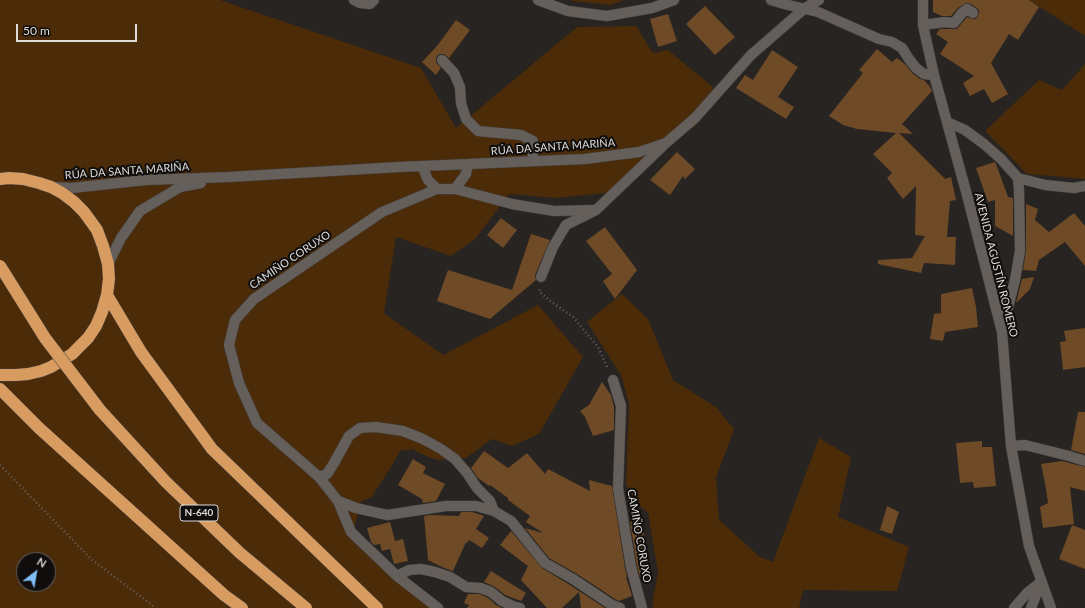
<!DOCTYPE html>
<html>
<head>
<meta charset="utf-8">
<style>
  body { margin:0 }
  #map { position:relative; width:1085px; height:608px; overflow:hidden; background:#282421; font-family:Lato,sans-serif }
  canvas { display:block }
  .north { position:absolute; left:16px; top:552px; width:40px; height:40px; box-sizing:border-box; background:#100e0c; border:1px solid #62605e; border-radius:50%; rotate:31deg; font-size:11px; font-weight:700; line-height:16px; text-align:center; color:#dddad8 }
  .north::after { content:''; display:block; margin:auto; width:14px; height:18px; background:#83bcfb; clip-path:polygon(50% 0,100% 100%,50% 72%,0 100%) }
  .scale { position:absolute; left:16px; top:24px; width:121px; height:18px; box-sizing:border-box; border:2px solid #dddad8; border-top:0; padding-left:5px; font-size:12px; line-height:14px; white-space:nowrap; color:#dddad8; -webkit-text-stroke:3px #100e0c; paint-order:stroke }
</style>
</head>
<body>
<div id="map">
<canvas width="1085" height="608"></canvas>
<div class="north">N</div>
<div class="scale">50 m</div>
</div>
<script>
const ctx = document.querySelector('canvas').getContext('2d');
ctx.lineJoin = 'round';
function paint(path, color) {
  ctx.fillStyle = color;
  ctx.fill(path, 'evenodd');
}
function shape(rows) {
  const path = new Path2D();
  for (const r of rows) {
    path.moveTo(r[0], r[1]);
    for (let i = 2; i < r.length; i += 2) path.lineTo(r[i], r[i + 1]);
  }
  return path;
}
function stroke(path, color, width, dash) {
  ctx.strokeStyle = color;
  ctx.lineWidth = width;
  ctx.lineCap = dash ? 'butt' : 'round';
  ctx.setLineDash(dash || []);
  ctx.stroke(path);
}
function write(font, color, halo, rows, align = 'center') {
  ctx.font = font + ' Lato,sans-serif';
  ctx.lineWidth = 4;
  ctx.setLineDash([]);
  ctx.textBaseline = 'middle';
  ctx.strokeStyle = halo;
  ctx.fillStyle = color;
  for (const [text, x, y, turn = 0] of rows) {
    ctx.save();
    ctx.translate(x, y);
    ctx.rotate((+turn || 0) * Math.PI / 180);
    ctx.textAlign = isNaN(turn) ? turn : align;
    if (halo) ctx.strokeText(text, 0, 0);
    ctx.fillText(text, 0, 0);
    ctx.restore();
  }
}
const green = shape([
  [0,0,220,0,421,68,456,128,577,27,636,26,653,53,668,50,719,92,703,110,696,126,666,143,615,192,556,198,509,194,475,239,451,256,396,237,384,313,443,355,538,305,583,357,539,434,512,446,492,439,466,458,438,460,428,457,412,449,400,451,391,467,371,498,361,501,353,533,445,608,0,608],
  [24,560,48,560,48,584,24,584],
  [573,0,624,0,611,5,572,1],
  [1029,0,1085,0,1085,36,1051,14],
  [1085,64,1085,179,1027,174,985,131,1039,80,1062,90],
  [622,294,648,319,673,380,716,407,734,429,716,478,719,520,760,557,773,562,819,438,851,457,838,517,909,547,897,591,803,590,799,608,654,608,652,604,658,572,648,513,635,501,626,484,629,404,621,375,587,322]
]);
const building = shape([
  [933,0,1029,0,1039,7,1018,40,1009,34,991,63,1008,94,992,103,984,89,970,96,963,83,974,76,940,54,948,42,936,34,940,29,957,29,967,17,972,19,976,19,979,14,979,10,971,4,966,3,958,8,951,16,942,16,933,12],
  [705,6,735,37,715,55,686,24],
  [668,14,677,41,658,47,650,19],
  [456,20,470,30,449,58,444,54,440,54,437,56,436,58,436,62,441,68,436,75,422,62,437,46],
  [877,49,892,62,897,58,906,65,912,73,920,79,924,80,930,87,932,91,902,124,913,134,899,133,945,179,951,177,956,200,950,201,947,237,956,237,955,265,924,263,921,273,878,264,878,260,912,258,925,236,915,235,916,186,903,199,887,178,892,173,873,154,896,133,857,129,843,125,829,116,863,73,859,70],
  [772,50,798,67,778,97,794,107,786,119,736,88,745,75,753,80],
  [677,152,695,169,685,179,683,176,670,195,650,180],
  [995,162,996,164,1008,197,1013,198,1013,236,995,226,995,200,988,202,976,168],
  [1026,204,1038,209,1035,220,1049,232,1074,213,1085,226,1085,266,1065,242,1039,260,1036,271,1023,270,1026,251],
  [501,218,517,230,503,248,487,235],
  [605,227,637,270,615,299,603,281,612,274,586,241],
  [531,234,550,240,535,275,536,280,490,319,437,301,448,270,512,290],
  [1034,277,1030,289,1016,303,1022,279],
  [972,288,976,307,978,327,945,332,943,341,930,339,934,314,941,313,941,294],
  [1085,328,1085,367,1063,370,1060,342,1066,341,1064,331],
  [602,382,611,395,614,407,614,430,593,436,585,417,580,411,589,405],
  [1078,412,1085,412,1085,454,1071,450],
  [982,441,982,447,992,447,996,486,974,488,973,482,960,483,956,443],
  [484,451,508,468,527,453,545,474,548,469,590,491,589,480,612,486,625,568,627,577,626,577,632,596,619,601,615,599,577,574,549,558,525,528,543,533,526,522,530,516,508,500,508,498,490,485,489,486,478,478,471,468],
  [413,459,426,467,423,473,445,484,436,501,423,503,422,499,398,485],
  [1062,461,1085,467,1085,491,1070,487,1074,524,1043,528,1040,507,1048,503,1045,483,1041,464],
  [887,506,899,512,892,534,880,530],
  [461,512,472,512,484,516,476,529,489,538,482,548,469,540,467,543,466,542,453,571,444,568,428,560,424,516,430,515,459,516],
  [642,521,646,555,647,555,649,575,640,576,637,566,630,522],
  [390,522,395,541,403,539,408,561,394,564,390,549,382,551,380,544,374,545,371,542,367,528],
  [1072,525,1085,530,1085,569,1059,559],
  [511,531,542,568,570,585,605,608,581,608,579,592,562,608,547,608,521,580,528,566,500,545],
  [491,571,526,593,521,601,505,595,495,587,484,582],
  [468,594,480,594,488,598,494,603,494,604,502,608,467,608,469,605,464,603]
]);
const path = shape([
  [540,290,539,291,549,300,573,317,598,347,608,369],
  [0,465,91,559,156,608]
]);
const minor = shape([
  [354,0,360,3,370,4,374,0],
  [538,0,568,11,607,16,652,8,674,0],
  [771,0,784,4,818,12,879,39,892,42,902,48,909,59,916,68,924,74,934,75],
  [923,0,923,25,934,75,967,195,1002,332,1011,446,1029,546,1051,608],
  [923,25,945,22,954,23,962,13,967,9,973,13],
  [442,60,454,73,460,87,461,103,466,119,478,131,521,135,533,141,533,161],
  [947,122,965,130,984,144,1001,159,1018,178,1019,191,1020,251,1015,280,1002,331],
  [422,166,428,180,437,189,455,189,466,174,468,164],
  [1018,178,1045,185,1074,188,1085,186],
  [51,187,72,188,146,180,229,177,399,167,585,159,639,152,666,143,695,118,751,55,805,8,819,0],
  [437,189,382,212,254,299,235,320,229,345,239,383,257,423,319,477,338,501,351,532,397,576,438,608],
  [455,189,512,204,554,211,593,210],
  [108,264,121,238,140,211,180,187,201,183],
  [541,277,553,247,566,225,596,210,663,146],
  [613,380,621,406,618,488,631,567,642,608],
  [1011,446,1025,445,1069,456,1085,461],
  [319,477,327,474,334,463,349,436,360,428,376,427,403,431,423,439,441,449,455,459,467,473,477,488,490,501,494,511],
  [338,501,356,508,387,515,446,506,476,506,494,511,511,521,545,563,573,579,612,605,620,608],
  [397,576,409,570,421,569,435,572,450,577,466,587,481,588,491,592,502,601,515,607,520,608],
  [1014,608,1027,593,1041,582],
  [1031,608,1041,582]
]);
const highway = shape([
  [0,179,9,178,23,179,39,183,51,187,62,193,74,202,84,212,97,230,103,246,108,264,109,279,107,295,102,312,96,326,88,338,72,354,51,367,41,371,28,374,16,375,0,375],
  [107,295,141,352,212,449,377,608],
  [0,389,39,428,224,595,242,608],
  [100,410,166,482,240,553,306,608]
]);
const highwayBridge = shape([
  [0,266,45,338,100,410]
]);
const shields = [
  [199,513,38]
];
const shieldNames = [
  ["N-640",199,513]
];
const streetNames = [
  ["RÚA DA SANTA MARIÑA",553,147,-4],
  ["RÚA DA SANTA MARIÑA",127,171,-4],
  ["CAMIÑO CORUXO",290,260,-34],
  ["AVENIDA AGUSTÍN ROMERO",996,265,76],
  ["CAMIÑO CORUXO",639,536,80]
];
paint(green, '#4b2b08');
paint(building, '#6e4a26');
stroke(minor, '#464240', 11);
stroke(highway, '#464240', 13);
stroke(path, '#676360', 2.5, [1, 3]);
stroke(minor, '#645f5b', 10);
stroke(highway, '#d89b60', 12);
stroke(highwayBridge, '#464240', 13, []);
stroke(highwayBridge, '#d89b60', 12);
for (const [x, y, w] of shields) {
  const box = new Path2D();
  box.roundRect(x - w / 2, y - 8, w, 16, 3);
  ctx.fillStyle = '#100e0c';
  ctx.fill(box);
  stroke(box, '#dddad8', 1);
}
write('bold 10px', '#dddad8', null, shieldNames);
write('11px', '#dddad8', '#100e0c', streetNames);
</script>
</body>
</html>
